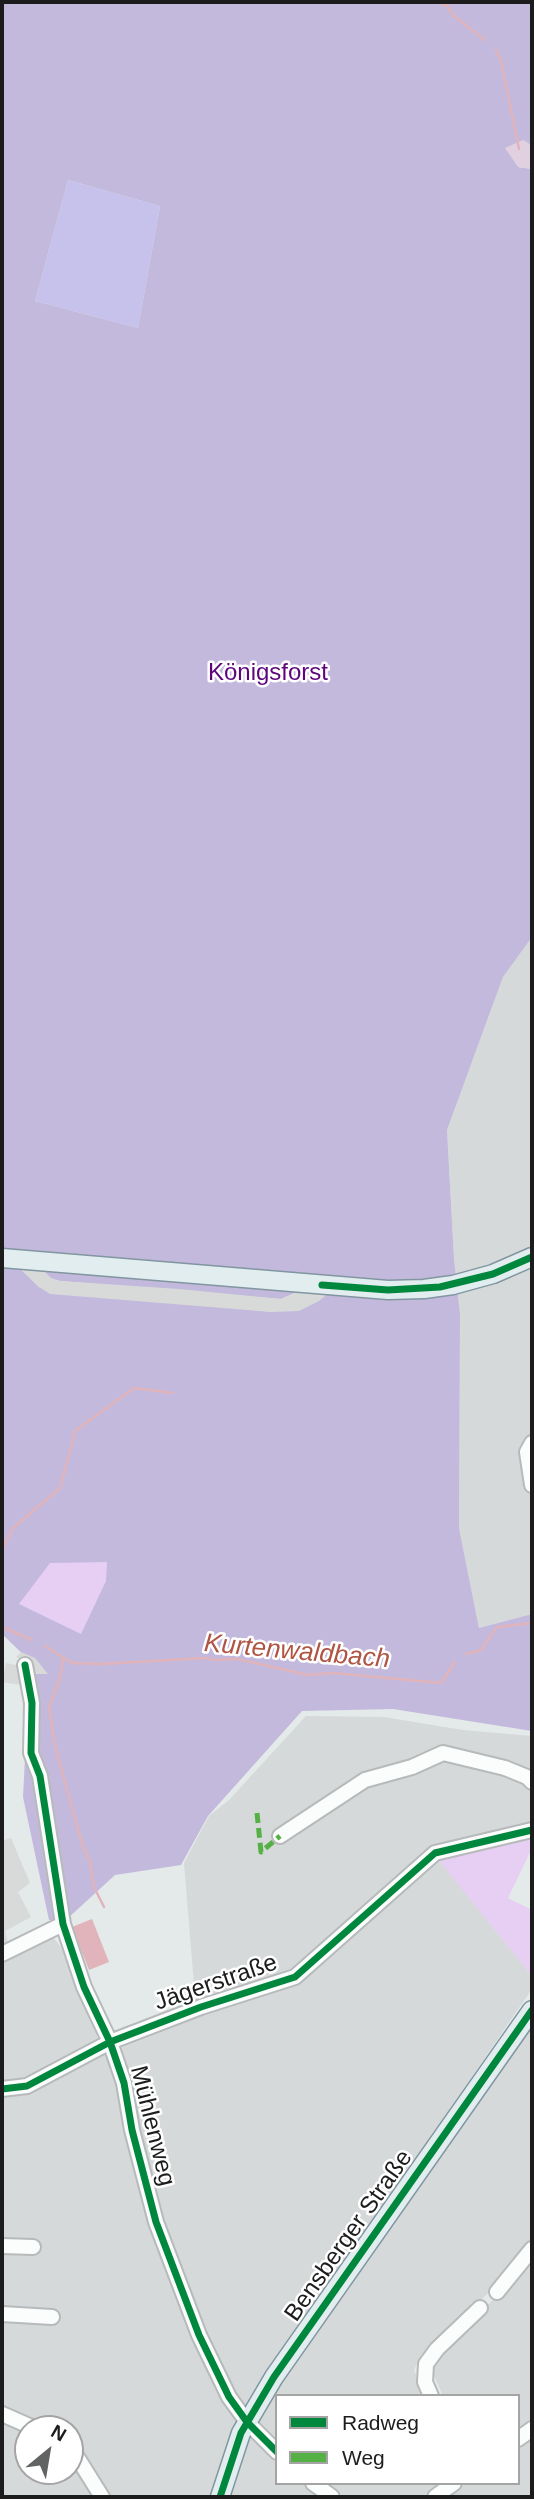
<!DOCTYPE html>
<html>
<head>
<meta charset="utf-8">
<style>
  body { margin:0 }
  #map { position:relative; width:534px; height:2499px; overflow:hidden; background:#e4e9ea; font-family:Arial,sans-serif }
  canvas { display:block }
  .frame { position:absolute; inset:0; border:4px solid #1c1c1c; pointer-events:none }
  .legend { position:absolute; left:275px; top:2394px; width:245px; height:91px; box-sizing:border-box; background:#fff; border:2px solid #a4a4a4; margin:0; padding:9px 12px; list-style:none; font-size:21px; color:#1c1c1c }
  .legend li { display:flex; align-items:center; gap:14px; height:35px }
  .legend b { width:35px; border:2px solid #a4a4a4 }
  .north { position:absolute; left:14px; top:2415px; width:70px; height:70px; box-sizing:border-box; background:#fff; border:2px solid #a4a4a4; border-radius:50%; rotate:30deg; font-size:19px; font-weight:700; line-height:28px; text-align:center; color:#1c1c1c }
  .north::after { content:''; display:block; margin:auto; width:24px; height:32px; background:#626464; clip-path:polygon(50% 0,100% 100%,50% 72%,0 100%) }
</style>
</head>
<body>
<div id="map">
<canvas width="534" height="2499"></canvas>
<div class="frame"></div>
<ul class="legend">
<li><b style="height:9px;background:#00873e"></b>Radweg</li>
<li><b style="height:9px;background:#55b145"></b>Weg</li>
</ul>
<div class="north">N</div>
</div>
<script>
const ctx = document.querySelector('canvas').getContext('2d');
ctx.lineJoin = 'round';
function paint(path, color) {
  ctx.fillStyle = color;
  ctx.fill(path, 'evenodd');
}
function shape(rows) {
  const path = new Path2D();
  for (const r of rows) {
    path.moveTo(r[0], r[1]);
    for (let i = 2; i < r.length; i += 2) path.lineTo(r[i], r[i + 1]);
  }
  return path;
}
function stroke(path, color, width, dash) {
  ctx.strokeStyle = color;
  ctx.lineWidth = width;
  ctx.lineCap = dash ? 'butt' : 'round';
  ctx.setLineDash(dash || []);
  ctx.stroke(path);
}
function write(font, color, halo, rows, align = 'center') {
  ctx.font = font + ' Arial,sans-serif';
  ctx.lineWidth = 5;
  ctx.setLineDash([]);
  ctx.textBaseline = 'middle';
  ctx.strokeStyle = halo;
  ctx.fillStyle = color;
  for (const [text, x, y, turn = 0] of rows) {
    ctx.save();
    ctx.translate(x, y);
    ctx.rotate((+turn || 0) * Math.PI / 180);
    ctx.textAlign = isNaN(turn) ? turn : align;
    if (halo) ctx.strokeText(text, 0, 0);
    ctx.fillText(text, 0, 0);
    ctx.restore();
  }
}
const residential = shape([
  [532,937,532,1614,479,1628,459,1528,460,1314,454,1259,447,1130,503,977],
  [306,1716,384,1717,463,1730,532,1736,532,1831,438,1858,532,1976,532,1989,236,2421,277,2456,277,2483,309,2483,326,2497,2,2497,2,1960,52,1936,65,1952,95,2027,101,2056,202,2016,195,1997,184,1863,209,1816,229,1800],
  [28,2429,70,2429,70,2471,28,2471],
  [532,2022,532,2241,497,2285,421,2355,414,2370,425,2396,277,2396,277,2440,257,2420,275,2387],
  [532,2258,532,2497,450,2497,451,2491,457,2483,518,2483,518,2396,443,2396,430,2367],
  [319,2483,443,2483,422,2497,346,2497]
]);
const grass = shape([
  [68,180,160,206,138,328,35,301]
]);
const forest = shape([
  [2,2,532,2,532,146,523,140,518,167,532,169,532,937,503,977,447,1130,454,1259,460,1314,459,1528,479,1628,532,1614,532,1731,393,1709,302,1711,208,1816,181,1865,115,1875,67,1919,49,1920,23,1797,30,1661,2,1634],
  [68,180,160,206,138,328,35,301],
  [16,1264,40,1267,51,1279,60,1281,281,1299,304,1289,272,1312,39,1287]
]);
const wetland = shape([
  [523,140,532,146,532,169,518,167,505,148]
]);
const park = shape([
  [107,1562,106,1581,81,1634,19,1604,50,1563],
  [532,1837,532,1848,508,1898,532,1910,532,1976,437,1858]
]);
const parking = shape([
  [15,1264,40,1267,51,1278,60,1281,179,1289,281,1299,304,1289,331,1291,319,1301,299,1311,272,1312,50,1294,39,1287],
  [21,1652,35,1658,48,1674,34,1674,28,1664,16,1657],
  [6,1663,21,1666,27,1681,21,1685,2,1682],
  [11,1838,30,1883,18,1892,31,1917,5,1931,8,1942,2,1946,2,1841]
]);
const water = shape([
  [92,1919,109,1962,89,1970,72,1927]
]);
const stream = shape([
  [437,2,447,6,454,16,485,40],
  [496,50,501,61,519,149],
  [2,1550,13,1528,60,1488,75,1431,134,1388,172,1393],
  [2,1627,32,1640],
  [45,1646,72,1663,101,1664,205,1658,215,1660,237,1659,308,1675,333,1673,441,1683,455,1662],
  [466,1654,481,1650,497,1627,532,1623],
  [63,1659,60,1678,49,1707,55,1746,83,1847,90,1862,94,1887,104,1907]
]);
const minor = shape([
  [532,1443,527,1452,532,1485],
  [25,1665,32,1703,31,1753,40,1776,63,1924,84,1987,110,2042,124,2083,132,2130,156,2222,199,2335,229,2397,247,2422,277,2452],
  [280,1836,365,1780,412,1767,443,1753,505,1768,527,1777,532,1782],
  [2,1954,63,1924],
  [2,2089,27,2086,110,2042,201,2007,295,1977,435,1853,532,1830],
  [2,2246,33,2247],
  [497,2292,532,2249],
  [2,2314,52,2317],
  [431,2396,425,2382,426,2364,437,2349,480,2308],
  [2,2414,36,2429],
  [518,2439,532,2429],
  [70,2451,77,2457,102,2497],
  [313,2483,332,2497],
  [435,2497,454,2483]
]);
const major = shape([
  [2,1258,388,1290,424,1289,453,1285,493,1274,532,1257],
  [220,2497,241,2433,274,2377,532,2010]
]);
const quiet = shape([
  [257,1813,261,1852,280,1836]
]);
const cycleway = shape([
  [322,1285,388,1290,440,1287,493,1274,532,1257],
  [25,1665,32,1703,31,1753,40,1776,63,1924,84,1987,110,2042,124,2083,132,2130,156,2222,199,2335,229,2397,247,2422,277,2452],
  [2,2089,27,2086,110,2042,201,2007,295,1977,435,1853,532,1830],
  [220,2497,241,2433,274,2377,532,2010]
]);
const parkNames = [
  ["Königsforst",268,673]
];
const streetNames = [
  ["Jägerstraße",216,1983,-19],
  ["Mühlenweg",152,2126,76],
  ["Bensberger Straße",349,2236,-55]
];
const waterNames = [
  ["Kurtenwaldbach",297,1652,5]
];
paint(residential, '#d6d9d9');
paint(grass, '#c6c2eb');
paint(forest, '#c3b9dc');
paint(wetland, '#e0d0e0');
paint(park, '#e7cff4');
paint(parking, '#d8dada');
paint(water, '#e0b4ba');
stroke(stream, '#e0b4ba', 2.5);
stroke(minor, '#b7baba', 18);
stroke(major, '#8196a0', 21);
stroke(minor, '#fbfcfc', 14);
stroke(major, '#e2edf0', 18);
stroke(quiet, '#55b145', 5, [10, 5]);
stroke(cycleway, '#00873e', 7);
write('24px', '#5e057e', '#fff', parkNames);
write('24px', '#1c1c1c', '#fff', streetNames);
write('italic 26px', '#b05444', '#fff', waterNames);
</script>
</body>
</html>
